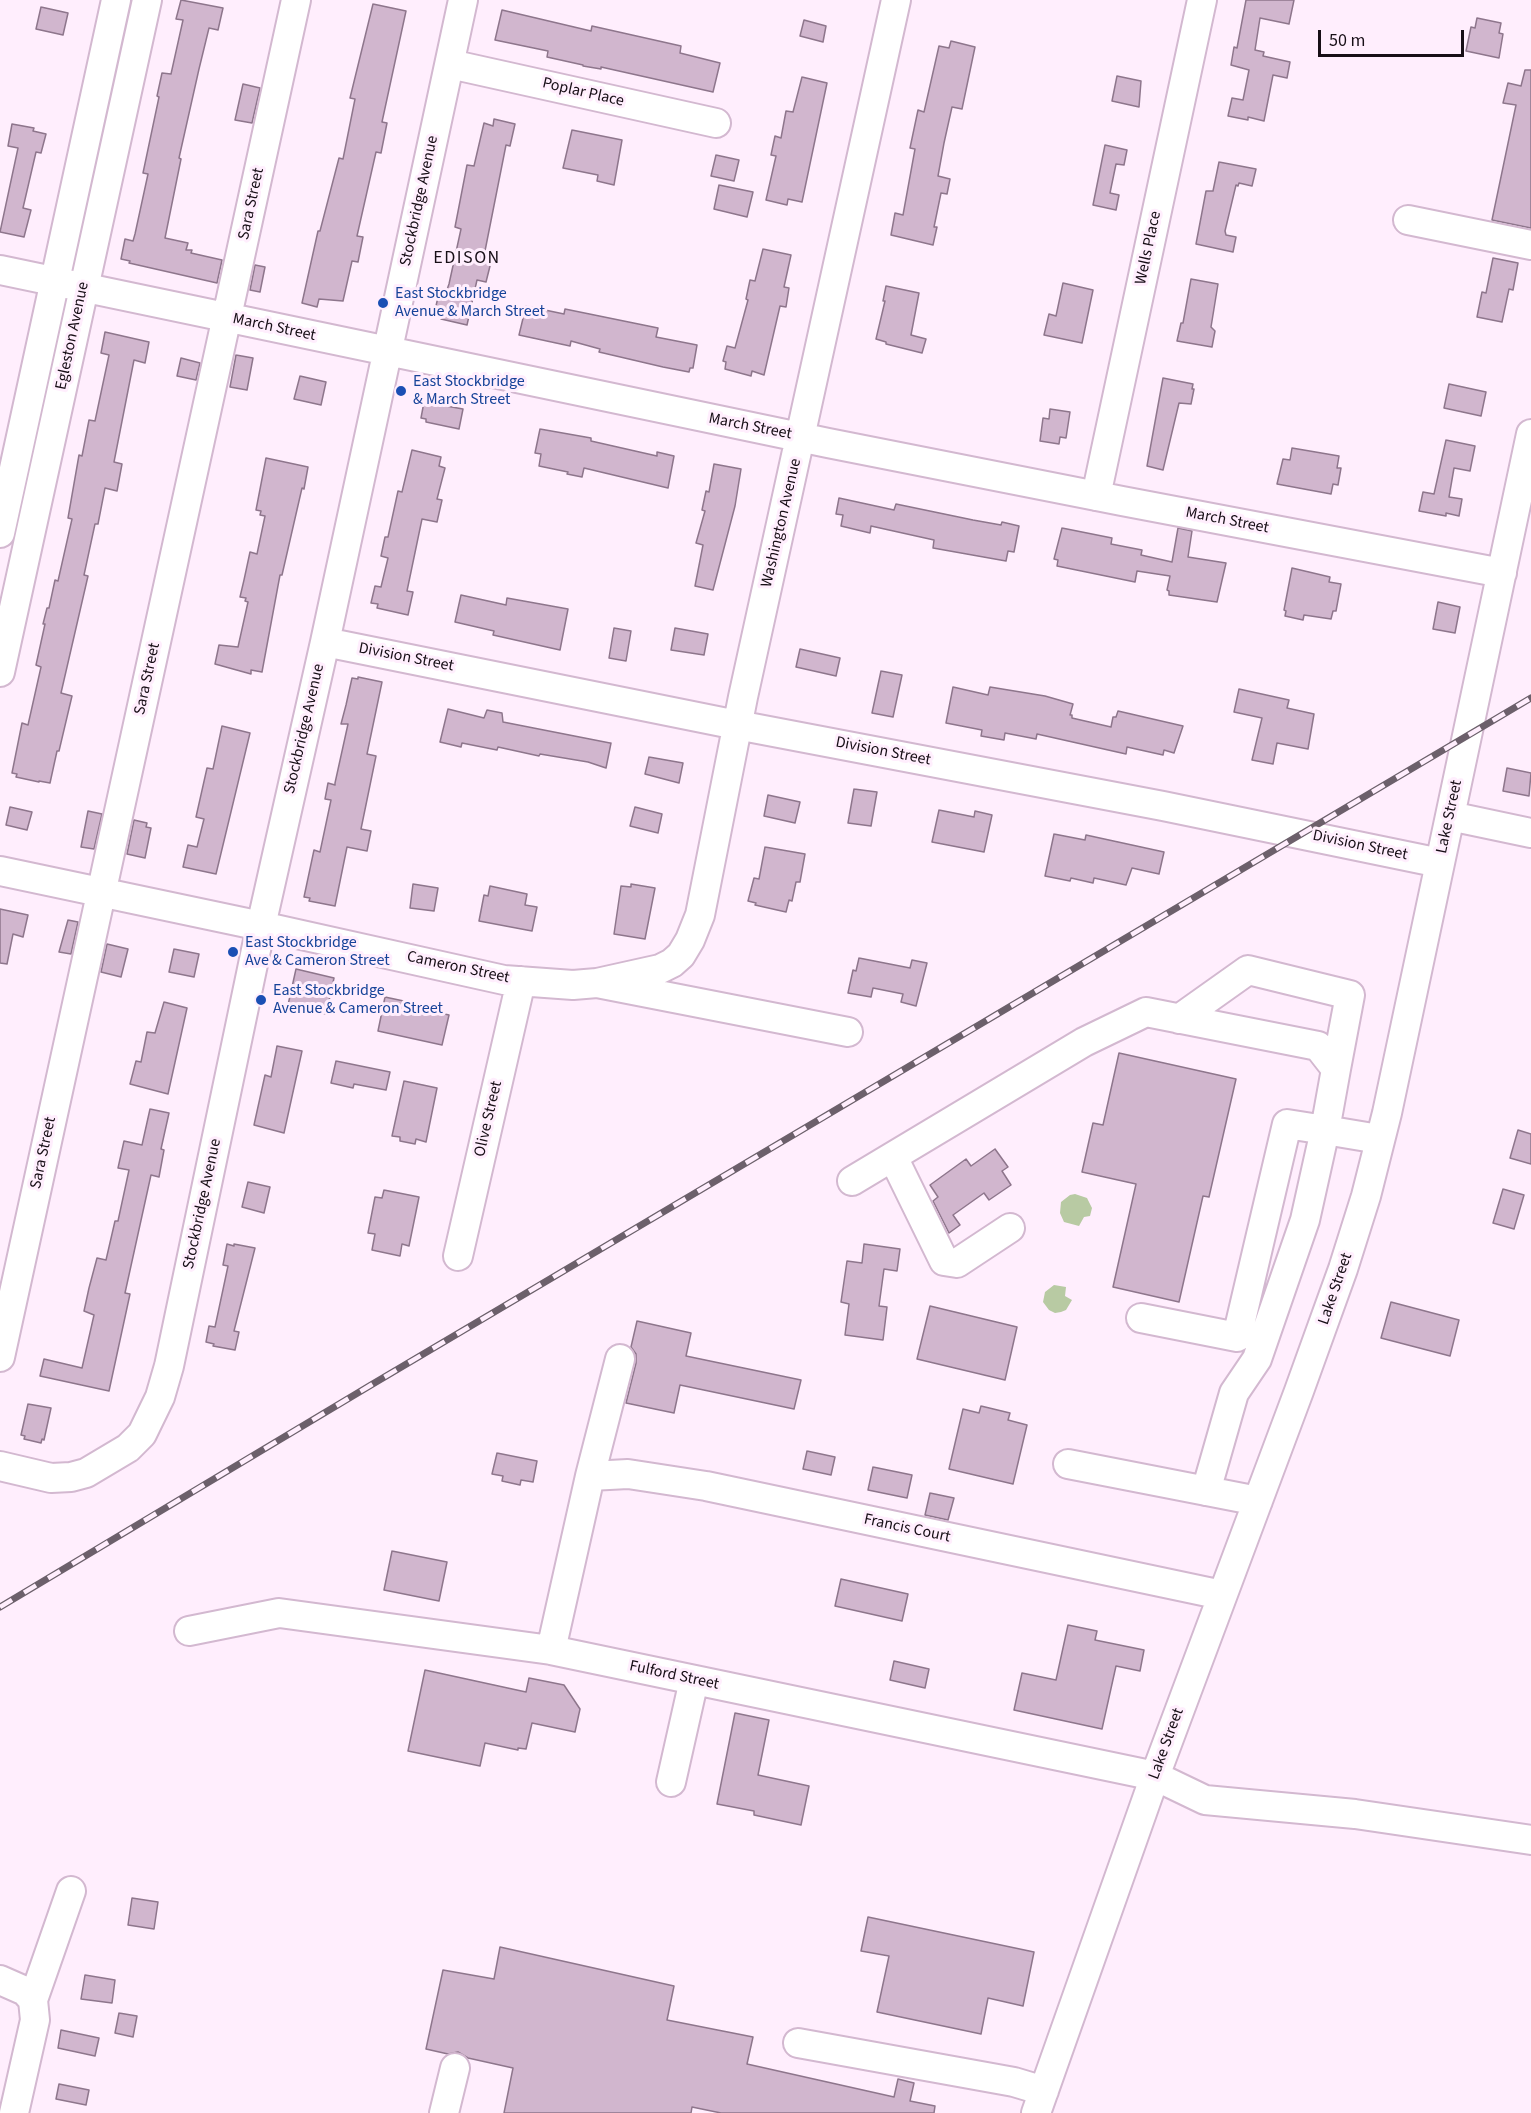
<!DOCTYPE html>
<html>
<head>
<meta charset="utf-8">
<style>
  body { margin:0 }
  #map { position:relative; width:1531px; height:2113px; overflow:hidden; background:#ffeefd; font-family:"Source Sans 3",sans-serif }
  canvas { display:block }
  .scale { position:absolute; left:1318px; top:30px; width:146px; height:27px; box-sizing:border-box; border:3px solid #170e16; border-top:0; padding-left:8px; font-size:18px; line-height:21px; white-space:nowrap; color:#170e16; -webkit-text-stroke:4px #ffeefd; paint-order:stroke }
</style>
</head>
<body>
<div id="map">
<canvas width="1531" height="2113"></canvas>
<div class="scale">50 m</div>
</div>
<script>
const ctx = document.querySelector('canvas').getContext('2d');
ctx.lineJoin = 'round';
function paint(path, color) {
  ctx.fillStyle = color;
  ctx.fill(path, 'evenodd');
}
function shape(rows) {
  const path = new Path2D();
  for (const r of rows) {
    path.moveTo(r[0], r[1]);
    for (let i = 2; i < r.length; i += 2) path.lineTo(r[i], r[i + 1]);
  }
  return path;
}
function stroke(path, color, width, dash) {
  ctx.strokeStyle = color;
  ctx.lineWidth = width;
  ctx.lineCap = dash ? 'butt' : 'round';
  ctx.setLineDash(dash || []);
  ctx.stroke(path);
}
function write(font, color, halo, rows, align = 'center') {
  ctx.font = font + ' "Source Sans 3",sans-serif';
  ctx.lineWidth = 6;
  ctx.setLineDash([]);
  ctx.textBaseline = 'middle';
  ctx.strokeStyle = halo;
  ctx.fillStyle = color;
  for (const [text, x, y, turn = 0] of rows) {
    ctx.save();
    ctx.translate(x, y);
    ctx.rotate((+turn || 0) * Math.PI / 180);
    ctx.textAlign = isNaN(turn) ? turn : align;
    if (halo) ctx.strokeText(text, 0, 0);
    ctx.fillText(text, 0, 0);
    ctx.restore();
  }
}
const green = shape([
  [1075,1194,1087,1198,1092,1208,1090,1216,1084,1217,1079,1226,1064,1222,1060,1213,1061,1202,1070,1195],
  [1054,1285,1066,1287,1065,1296,1072,1300,1066,1310,1061,1312,1055,1313,1049,1310,1043,1302,1045,1292]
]);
const building = shape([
  [181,0,223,8,218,30,209,28,199,69,179,158,181,159,165,238,188,243,186,250,192,250,191,253,222,260,217,283,129,263,130,261,121,259,125,239,133,241,135,234,148,174,143,173,159,97,157,96,162,73,171,74,183,20,176,19,181,0],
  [1246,0,1294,0,1289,24,1260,18,1255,50,1264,52,1263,56,1290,62,1287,78,1273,75,1264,121,1248,117,1248,120,1228,116,1232,98,1243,100,1249,70,1231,65,1234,47,1237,48,1246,0],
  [373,4,406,11,382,122,387,123,381,153,376,152,357,236,363,237,358,262,352,261,343,301,319,299,317,307,302,303,318,231,320,231,339,158,343,159,355,99,350,98,373,4],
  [41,7,68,13,63,35,36,29,41,7],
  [502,10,591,31,592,26,681,46,680,53,720,63,713,92,601,67,601,69,583,66,583,65,547,57,548,51,495,40,502,10],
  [1477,18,1501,23,1499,33,1503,34,1499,58,1466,51,1471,27,1475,28,1477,18],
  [804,20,826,26,823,42,800,36,804,20],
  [951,41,975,47,962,109,952,107,944,143,938,176,950,179,947,194,941,193,934,227,937,227,933,245,891,235,895,213,903,215,915,149,910,148,918,110,924,112,939,46,949,48,951,41],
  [1525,70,1531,70,1531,228,1492,220,1516,105,1503,103,1508,83,1521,86,1525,70],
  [1117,76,1141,81,1139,107,1112,101,1117,76],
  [802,77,827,83,802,202,788,199,787,205,766,200,776,156,771,155,775,136,781,138,786,111,793,112,802,77],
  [243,84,260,88,252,123,235,120,243,84],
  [494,119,515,124,510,146,506,145,484,256,492,258,486,282,477,280,467,325,441,319,441,316,434,315,438,297,444,298,449,284,461,229,455,227,467,165,474,166,484,123,493,126,494,119],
  [12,124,34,128,33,131,46,134,41,153,36,152,23,208,31,210,24,237,0,232,18,148,8,146,12,124],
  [572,130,622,140,614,185,597,181,598,175,563,168,572,130],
  [1105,145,1127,150,1124,165,1116,164,1110,193,1119,195,1116,210,1093,205,1105,145],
  [716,155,739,160,734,181,711,176,716,155],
  [1219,162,1256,169,1252,186,1239,183,1238,186,1236,185,1225,231,1226,235,1236,237,1233,252,1196,244,1206,191,1213,191,1219,162],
  [719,185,753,192,747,217,714,209,719,185],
  [763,249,791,255,784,287,789,288,786,307,780,306,764,375,752,371,751,376,725,369,726,362,723,361,727,346,735,348,748,300,746,299,750,280,755,281,763,249],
  [1493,258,1518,263,1513,290,1509,289,1502,322,1477,317,1482,292,1486,293,1493,258],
  [255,265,265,267,260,292,250,290,255,265],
  [1191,279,1218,284,1211,327,1215,331,1212,347,1177,341,1181,323,1183,323,1191,279],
  [1063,283,1093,290,1082,343,1044,335,1049,314,1056,316,1063,283],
  [886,286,919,293,911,335,926,339,922,353,886,344,886,342,876,339,885,301,883,301,886,286],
  [526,306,564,314,565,309,658,328,656,337,697,345,693,368,690,368,689,372,663,367,599,352,600,349,571,341,570,346,519,335,526,306],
  [105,332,149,342,145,363,134,360,114,462,122,464,117,491,105,488,98,524,95,524,84,575,88,576,61,693,72,696,59,751,57,751,50,783,39,781,39,782,16,777,17,774,12,773,22,723,28,725,41,667,36,665,45,624,43,624,47,608,49,608,55,580,58,581,72,519,68,518,79,455,82,456,89,420,95,421,109,355,101,353,105,332],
  [236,355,253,358,247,390,230,387,236,355],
  [181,358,200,363,196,380,177,376,181,358],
  [300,376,326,382,321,405,294,399,300,376],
  [1163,378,1193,384,1192,389,1194,389,1191,404,1179,403,1163,470,1147,466,1163,378],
  [1449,384,1486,392,1481,416,1444,408,1449,384],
  [424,402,463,409,459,429,426,422,426,419,421,418,424,402],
  [1050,409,1070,412,1066,438,1060,437,1059,444,1040,441,1043,418,1049,419,1050,409],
  [540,429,591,438,591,441,657,456,657,452,674,456,668,488,584,468,582,477,567,474,568,472,539,466,541,454,535,453,540,429],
  [1446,440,1475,446,1470,471,1454,468,1449,497,1462,499,1459,516,1446,513,1446,516,1419,511,1423,492,1434,494,1446,440],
  [1292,448,1339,456,1337,468,1341,468,1338,485,1333,484,1331,494,1277,484,1283,459,1290,460,1292,448],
  [412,450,441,457,439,466,445,468,437,499,442,500,437,522,422,519,407,591,413,592,408,615,377,608,378,604,371,603,375,586,381,587,388,558,381,556,385,537,388,537,398,491,402,492,412,450],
  [266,458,308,467,304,489,302,488,282,575,280,575,262,672,251,670,251,674,215,664,219,645,238,647,248,602,245,601,246,598,240,597,244,580,250,552,257,554,265,516,260,515,261,511,256,510,266,458],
  [714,464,741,469,735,506,713,590,695,586,703,545,696,543,705,511,702,510,706,491,709,492,714,464],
  [839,498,894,510,896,504,973,520,1001,525,1002,522,1019,526,1014,552,1008,551,1006,561,933,548,934,540,871,526,870,533,841,526,843,515,836,514,839,498],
  [1062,528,1112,538,1111,544,1142,550,1141,555,1172,562,1178,528,1192,531,1188,557,1226,563,1217,602,1169,595,1169,591,1167,590,1170,576,1137,571,1135,582,1057,566,1058,560,1054,559,1062,528],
  [1292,568,1330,577,1329,582,1341,584,1336,611,1333,611,1331,619,1304,615,1303,620,1285,616,1286,611,1284,610,1292,568],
  [461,595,506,605,507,598,568,609,560,650,493,635,494,631,455,622,461,595],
  [1438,602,1460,607,1455,633,1433,629,1438,602],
  [614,628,631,631,626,661,609,658,614,628],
  [675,628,708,634,704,655,671,650,675,628],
  [800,649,840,658,836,676,796,667,800,649],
  [881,671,902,675,893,717,872,713,881,671],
  [358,677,382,682,367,754,376,756,361,829,371,831,367,851,347,847,335,906,309,901,310,898,304,897,314,850,320,852,331,800,325,799,328,783,335,785,335,783,348,724,341,724,346,705,352,678,358,679,358,677],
  [953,687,988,695,990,687,1045,696,1073,704,1070,715,1072,715,1072,718,1111,727,1113,717,1116,717,1118,711,1183,726,1174,753,1164,750,1163,755,1127,747,1126,754,1037,734,1036,739,1005,733,1004,740,981,736,982,730,946,723,953,687],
  [1239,689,1289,700,1287,708,1314,714,1308,749,1277,743,1273,764,1252,760,1262,718,1234,712,1239,689],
  [448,709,484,718,487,710,502,713,503,722,610,743,611,743,606,768,588,762,540,754,539,756,498,747,497,750,462,743,461,747,440,742,448,709],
  [222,726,250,733,216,874,183,867,188,845,197,847,204,819,196,817,207,768,213,769,222,726],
  [649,757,683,763,679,783,645,774,649,757],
  [1507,768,1531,773,1529,796,1503,791,1507,768],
  [854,789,877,792,871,826,848,823,854,789],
  [768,795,800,802,795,823,764,816,768,795],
  [10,807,32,812,27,830,6,825,10,807],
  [635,807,662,814,658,833,630,826,635,807],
  [939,810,974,817,975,811,992,815,984,852,932,842,939,810],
  [88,811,102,814,94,849,81,847,88,811],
  [134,820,147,823,146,827,151,828,145,858,127,854,134,820],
  [1054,834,1085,840,1086,835,1164,852,1159,874,1132,868,1126,885,1094,878,1093,883,1071,878,1070,881,1045,876,1054,834],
  [765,847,805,854,800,882,796,882,792,901,789,900,786,912,755,905,756,903,748,901,754,878,759,879,765,847],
  [413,884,438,888,434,911,410,908,413,884],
  [631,884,655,888,645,939,614,934,621,886,631,887,631,884],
  [490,886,527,894,525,905,537,907,532,931,479,921,484,895,488,896,490,886],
  [0,909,28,915,23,937,13,934,7,964,0,963,0,909],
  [68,920,78,922,71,954,59,952,68,920],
  [107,944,128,949,121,977,101,972,107,944],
  [174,949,199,954,194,977,169,972,174,949],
  [859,958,910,968,912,960,927,963,916,1006,901,1002,903,994,873,988,871,997,848,993,853,970,856,971,859,958],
  [296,969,334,978,326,1014,288,1005,296,969],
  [385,997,441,1009,440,1013,449,1015,442,1045,378,1031,385,997],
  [164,1002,187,1008,168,1094,130,1084,136,1061,141,1062,147,1032,155,1033,164,1002],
  [277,1046,302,1051,284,1133,254,1125,265,1075,271,1077,277,1046],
  [1119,1053,1236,1079,1209,1197,1203,1196,1179,1302,1113,1287,1136,1184,1082,1172,1093,1123,1103,1125,1119,1053],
  [336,1061,390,1072,386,1090,354,1084,353,1088,331,1083,336,1061],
  [404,1081,437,1088,426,1142,416,1139,415,1144,400,1141,400,1137,392,1136,404,1081],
  [150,1109,169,1113,161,1149,164,1150,159,1177,151,1175,125,1293,130,1294,109,1391,40,1376,44,1359,82,1368,94,1315,84,1311,89,1288,97,1258,106,1260,115,1221,118,1221,129,1170,118,1168,124,1141,142,1145,150,1109],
  [1518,1130,1531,1134,1531,1164,1510,1158,1518,1130],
  [995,1149,1008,1167,1002,1171,1011,1185,989,1200,984,1193,953,1215,960,1225,949,1233,933,1201,938,1197,930,1185,966,1159,971,1166,995,1149],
  [248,1182,270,1187,264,1213,242,1207,248,1182],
  [1503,1189,1524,1195,1514,1229,1493,1223,1503,1189],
  [384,1190,419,1197,409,1246,402,1244,400,1256,372,1250,375,1234,368,1233,375,1197,382,1198,384,1190],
  [227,1244,234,1246,234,1244,255,1248,234,1331,239,1332,235,1350,213,1346,214,1344,206,1342,209,1326,215,1327,228,1266,223,1265,227,1244],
  [864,1244,900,1249,897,1271,884,1269,879,1306,887,1307,883,1340,845,1335,849,1304,841,1302,847,1261,862,1263,864,1244],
  [1391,1302,1459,1320,1450,1356,1381,1338,1391,1302],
  [930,1306,1017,1327,1005,1380,917,1359,930,1306],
  [637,1321,691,1333,686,1356,801,1380,794,1409,680,1385,674,1413,626,1403,636,1363,636,1354,631,1347,637,1321],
  [28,1404,51,1408,44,1440,42,1439,41,1443,24,1439,25,1436,21,1435,28,1404],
  [981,1406,1010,1413,1008,1420,1027,1425,1013,1484,949,1469,963,1409,979,1413,981,1406],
  [807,1451,835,1457,831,1475,803,1469,807,1451],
  [497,1453,537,1461,533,1482,521,1480,520,1485,502,1481,503,1476,492,1474,497,1453],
  [873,1467,912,1475,907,1498,868,1490,873,1467],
  [930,1493,954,1498,948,1520,925,1515,930,1493],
  [392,1551,447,1562,439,1601,384,1590,392,1551],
  [841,1579,908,1594,902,1621,835,1606,841,1579],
  [1068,1625,1097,1631,1095,1640,1144,1650,1140,1671,1116,1666,1102,1729,1014,1710,1022,1673,1056,1680,1068,1625],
  [894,1661,929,1669,925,1688,890,1680,894,1661],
  [425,1670,526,1692,529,1678,564,1685,580,1709,575,1732,532,1723,526,1749,518,1748,518,1750,485,1743,480,1766,408,1751,425,1670],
  [735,1713,769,1720,758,1775,809,1786,801,1825,754,1815,754,1811,717,1804,735,1713],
  [132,1898,158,1902,154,1929,128,1925,132,1898],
  [868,1917,1034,1952,1023,2006,988,1998,981,2034,877,2012,889,1956,861,1951,868,1917],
  [500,1947,674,1986,667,2020,753,2037,747,2064,894,2097,898,2079,914,2083,910,2101,935,2106,934,2113,721,2113,692,2107,691,2113,504,2113,513,2068,468,2058,458,2052,448,2054,426,2049,443,1970,494,1979,500,1947],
  [85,1975,115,1980,112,2003,81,1999,85,1975],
  [119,2013,137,2016,133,2037,115,2033,119,2013],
  [61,2030,99,2038,95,2056,58,2048,61,2030],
  [59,2084,89,2090,86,2105,56,2099,59,2084]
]);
const minor = shape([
  [450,64,716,123],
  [1408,220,1531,245],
  [0,270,828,443,1122,501,1502,573],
  [1096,496,1202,0],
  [0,533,116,0],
  [325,642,737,725,1163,806,1440,863],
  [0,672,147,0],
  [1450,816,1531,833],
  [0,871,261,926,504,980,573,985,597,983,848,1032],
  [597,983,660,969,672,963,681,955,690,940,700,915,743,697,896,0],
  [1179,1019,1248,970,1350,995,1336,1069],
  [893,1157,944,1261,957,1263,1010,1228],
  [852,1181,1084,1042,1146,1012,1318,1046,1336,1069,1325,1130,1379,1139],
  [458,1256,521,981],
  [1141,1318,1237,1337,1287,1124,1325,1130,1305,1220,1257,1359,1234,1393,1206,1491],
  [0,1357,296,0],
  [1068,1464,1258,1501],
  [0,1466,51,1478,71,1477,86,1473,128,1448,142,1434,160,1397,169,1366,261,926,325,642,463,0],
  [590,1476,628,1474,706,1486,1222,1595],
  [189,1631,279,1613,551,1650,1155,1776,1205,1800,1355,1814,1531,1840],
  [551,1650,590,1476,620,1359],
  [671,1782,694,1680],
  [0,1980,25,1991,33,2000],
  [798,2043,1014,2082,1044,2091],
  [14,2113,35,2020,33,2000,71,1891],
  [444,2113,455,2068],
  [1036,2113,1155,1776,1299,1391,1343,1269,1366,1196,1387,1113,1531,434]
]);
const rail = shape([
  [0,1607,371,1385,1531,698]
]);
const markers = [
  [383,303,6,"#1a4fb4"],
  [401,391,6,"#1a4fb4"],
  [233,952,6,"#1a4fb4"],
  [261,1000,6,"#1a4fb4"]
];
const streetNames = [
  ["Poplar Place",583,93,13],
  ["Stockbridge Avenue",420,201,-78],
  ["Sara Street",252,204,-78],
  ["Wells Place",1149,248,-78],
  ["March Street",274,328,12],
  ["Egleston Avenue",73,336,-78],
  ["March Street",750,427,11],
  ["March Street",1227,521,11],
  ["Washington Avenue",782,523,-77],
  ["Division Street",406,658,11],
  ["Sara Street",148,679,-78],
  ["Stockbridge Avenue",305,729,-77],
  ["Division Street",883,752,11],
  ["Lake Street",1450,817,-78],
  ["Division Street",1360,846,12],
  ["Cameron Street",458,968,12],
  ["Olive Street",489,1119,-77],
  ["Sara Street",44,1153,-78],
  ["Stockbridge Avenue",203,1204,-78],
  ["Lake Street",1336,1289,-71],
  ["Francis Court",907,1529,12],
  ["Fulford Street",674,1676,12],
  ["Lake Street",1167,1744,-70]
];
const transitNames = [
  ["East Stockbridge",395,294],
  ["Avenue & March Street",395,312],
  ["East Stockbridge",413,382],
  ["& March Street",413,400],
  ["East Stockbridge",245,943],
  ["Ave & Cameron Street",245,961],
  ["East Stockbridge",273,991],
  ["Avenue & Cameron Street",273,1009]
];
const neighbourhoodNames = [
  ["EDISON",467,259]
];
paint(green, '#b8caa3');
paint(building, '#d1b6ce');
stroke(building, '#8e768c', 1.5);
stroke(minor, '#d3b8d0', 32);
stroke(minor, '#fff', 28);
stroke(rail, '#6c606b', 7);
stroke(rail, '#ffeefd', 4.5, [14]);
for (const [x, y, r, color] of markers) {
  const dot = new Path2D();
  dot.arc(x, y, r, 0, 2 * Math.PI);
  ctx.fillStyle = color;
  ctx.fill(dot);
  stroke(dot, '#ffeefd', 2);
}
write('16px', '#170e16', '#ffeefd', streetNames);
write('16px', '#164399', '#ffeefd', transitNames, 'left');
ctx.letterSpacing = '1.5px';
write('18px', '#170e16', '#ffeefd', neighbourhoodNames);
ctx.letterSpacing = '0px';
</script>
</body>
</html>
